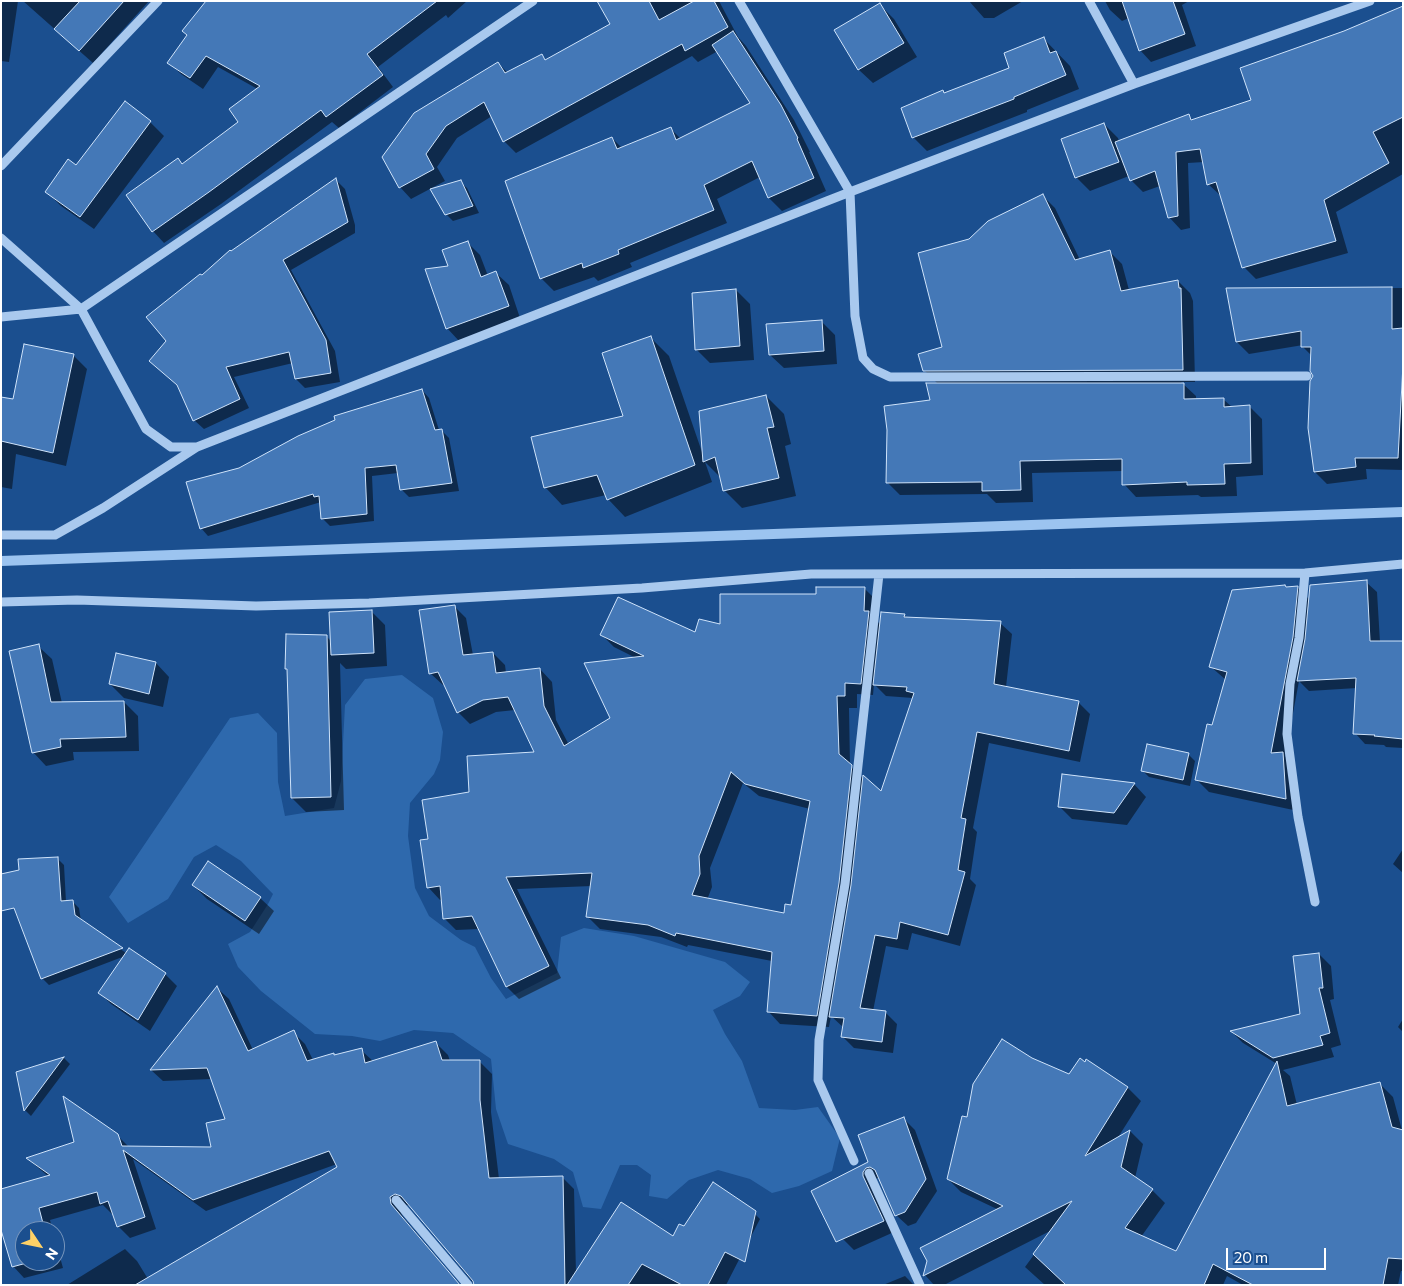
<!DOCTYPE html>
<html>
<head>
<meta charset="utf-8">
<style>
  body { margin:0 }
  #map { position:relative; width:1404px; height:1286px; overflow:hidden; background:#1b4f8f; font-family:Commissioner,sans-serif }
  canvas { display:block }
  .frame { position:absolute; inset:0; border:2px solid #fff; pointer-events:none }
  .north { position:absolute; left:15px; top:1221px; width:50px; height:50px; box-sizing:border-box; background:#1b4f8f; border:1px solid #7695bc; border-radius:50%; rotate:124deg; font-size:14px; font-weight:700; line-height:20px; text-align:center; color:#fff }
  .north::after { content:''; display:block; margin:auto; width:18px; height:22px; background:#ffd166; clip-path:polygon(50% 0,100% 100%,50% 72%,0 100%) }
  .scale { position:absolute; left:1226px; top:1248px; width:100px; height:22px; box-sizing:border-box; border:2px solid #fff; border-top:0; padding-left:6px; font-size:15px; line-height:18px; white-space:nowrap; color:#fff; -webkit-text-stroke:4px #1b4f8f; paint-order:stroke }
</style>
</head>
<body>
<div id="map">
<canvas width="1404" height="1286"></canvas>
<div class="frame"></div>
<div class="north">N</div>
<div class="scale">20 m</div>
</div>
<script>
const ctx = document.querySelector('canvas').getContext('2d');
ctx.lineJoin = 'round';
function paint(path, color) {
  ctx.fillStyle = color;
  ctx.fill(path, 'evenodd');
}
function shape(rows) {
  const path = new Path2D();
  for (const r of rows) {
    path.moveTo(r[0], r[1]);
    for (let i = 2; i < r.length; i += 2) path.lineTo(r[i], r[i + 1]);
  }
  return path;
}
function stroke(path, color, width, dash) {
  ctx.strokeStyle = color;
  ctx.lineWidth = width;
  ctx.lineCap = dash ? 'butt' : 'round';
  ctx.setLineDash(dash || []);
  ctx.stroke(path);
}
const green = shape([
  [402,675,433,698,443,732,440,760,434,774,410,803,408,836,415,888,429,916,461,940,475,947,491,978,506,999,557,973,561,937,584,928,634,936,725,962,750,982,740,996,713,1010,725,1034,742,1061,759,1108,795,1110,818,1107,840,1138,832,1171,799,1186,772,1193,750,1179,718,1170,689,1180,667,1199,649,1196,651,1175,637,1165,620,1165,601,1209,583,1207,573,1172,554,1159,508,1144,496,1109,491,1059,453,1033,414,1030,380,1041,352,1036,315,1034,261,991,238,967,228,944,250,932,268,904,273,894,241,861,216,845,194,857,168,899,128,923,109,897,230,718,258,713,277,733,278,782,285,816,334,808,341,781,345,705,365,679]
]);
const shadow = shape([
  [1,1,18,1,9,62,1,61],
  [23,1,149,1,93,63],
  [384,1,467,1,448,18,446,15,378,67,393,87,339,128,332,122,221,204,164,243,153,231,183,165,240,122,263,92,218,67,203,89,181,74,169,62],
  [603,1,719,1,738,37,746,46,794,120,810,152,809,152,826,191,782,211,769,198,760,177,717,199,727,223,630,263,632,267,598,281,594,277,554,291,541,278,612,138,622,148,670,128,681,139,751,104,718,51,698,62,692,56,516,153,504,141,492,116,457,138,437,167,445,181,411,199,400,187,415,114,498,63,508,73,535,79,611,25],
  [969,1,1023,1,994,18,984,18],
  [1105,1,1189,1,1182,5,1196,46,1151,62,1140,50,1129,18,1122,21,1110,10],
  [880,5,894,19,917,57,873,83,859,70,836,31],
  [1403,8,1403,174,1336,212,1348,253,1256,279,1244,267,1221,196,1208,184,1204,162,1188,163,1190,228,1181,230,1169,217,1160,186,1143,192,1131,180,1129,176,1090,191,1076,177,1104,124,1118,138,1119,142,1188,116,1193,120,1253,101,1344,33],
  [1044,39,1070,66,1079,89,1027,110,1027,112,927,151,913,137,945,94,1011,69],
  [125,103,150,122,164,136,94,229,61,206,47,192,77,167],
  [336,180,345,189,355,225,355,233,291,270,335,351,340,382,305,388,296,379,293,363,234,377,249,408,204,429,194,420,179,387,151,361,167,341,202,277,231,253],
  [460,182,467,188,479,213,453,221,446,214],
  [1043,196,1055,208,1080,260,1110,252,1122,264,1129,290,1178,281,1190,293,1193,301,1195,382,1181,382,1196,396,1196,400,1223,399,1232,407,1250,407,1262,419,1263,475,1236,477,1237,496,1201,497,1198,495,1136,497,1124,484,1123,471,1032,473,1033,502,996,503,987,494,900,495,888,483,932,401,938,384,924,370,943,348,969,241],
  [467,242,480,255,488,276,496,273,509,285,520,318,459,341,447,328,450,267],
  [1403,288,1403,470,1366,469,1367,479,1327,484,1315,472,1315,377,1312,356,1303,347,1303,345,1249,354,1237,342,1227,289],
  [736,290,750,304,754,360,710,363,696,349],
  [821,321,835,335,837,364,784,368,770,355],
  [651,338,669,356,703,455,766,396,784,414,791,444,785,446,796,496,742,508,724,490,722,479,705,462,712,482,625,517,608,499,606,495,562,505,545,487,625,416],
  [73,355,87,369,66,466,16,454,12,489,1,487,1,399,14,400],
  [422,390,429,398,439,430,441,430,449,438,459,491,409,497,401,489,398,473,372,476,374,521,330,526,322,518,321,502,208,536,201,528,240,469],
  [1366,582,1377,592,1380,642,1403,642,1403,748,1386,747,1384,745,1365,744,1355,733,1357,688,1309,691,1299,681,1285,756,1295,766,1298,811,1209,792,1196,779,1213,727,1226,680,1210,666,1287,588,1297,587,1310,600],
  [864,588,876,600,876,620,881,625,904,615,907,618,1000,623,1012,634,1006,687,1078,702,1090,714,1080,762,989,743,973,828,977,832,970,879,976,885,960,946,912,933,908,950,886,946,873,1011,885,1012,897,1024,893,1053,854,1048,842,1036,844,1028,831,1016,829,1027,780,1024,768,1011,772,961,688,945,687,947,661,937,600,929,588,917,592,886,517,889,561,978,519,999,507,987,479,929,456,930,444,918,442,899,440,900,428,887,429,840,470,793,536,753,515,710,496,712,470,724,458,712,445,685,443,685,430,673,454,606,466,618,473,655,493,653,505,665,506,673,540,669,552,682,556,720,569,745,612,719,636,658,614,647,602,635,696,634,818,595],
  [874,684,886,696,913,698,882,793,864,779,850,766,849,708,857,708,857,694,873,695],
  [743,783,759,796,810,809,792,906,785,915,707,900,712,887,710,868],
  [371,611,385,625,387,666,346,669,340,663,344,810,306,812,292,798,288,671,286,669,326,636,332,642],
  [38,646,52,659,62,703,124,702,138,716,139,751,73,752,74,760,46,766,33,752],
  [156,663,169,677,163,707,124,698,110,684],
  [1188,754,1195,761,1190,786,1149,777,1142,770],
  [1134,784,1146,797,1127,825,1072,819,1059,806],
  [1403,849,1403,873,1393,864],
  [57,858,64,865,66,902,72,901,79,908,81,921,126,953,165,974,177,986,150,1031,111,1004,100,993,125,956,49,985,42,978],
  [193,885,260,898,274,911,259,934,207,899],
  [1319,954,1331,966,1334,999,1330,1000,1341,1045,1331,1048,1334,1057,1283,1070,1290,1076,1297,1105,1380,1084,1393,1097,1403,1134,1403,1271,1401,1271,1398,1285,1243,1285,1227,1276,1223,1285,1045,1285,1025,1267,1052,1230,944,1285,934,1285,925,1275,928,1261,999,1210,961,1192,948,1179,968,1119,1031,1059,1070,1076,1085,1064,1087,1061,1128,1088,1141,1101,1117,1139,1130,1131,1143,1144,1135,1178,1152,1190,1165,1203,1141,1237,1177,1253,1277,1064,1243,1043,1232,1032,1302,1015],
  [217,988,229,999,253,1050,293,1032,305,1044,313,1060,333,1054,335,1056,361,1050,374,1062,436,1043,448,1055,450,1061,480,1062,492,1074,491,1112,499,1179,562,1177,574,1189,576,1274,673,1238,684,1228,748,1207,760,1219,726,1285,475,1285,411,1206,408,1205,403,1207,401,1213,403,1217,460,1285,67,1285,125,1249,137,1261,148,1279,338,1168,337,1164,206,1211,133,1159,156,1229,130,1238,118,1226,113,1215,103,1205,50,1220,53,1231,25,1231,25,1261,55,1261,55,1239,63,1268,24,1278,13,1266,1,1225,49,1177,28,1159,117,1135,130,1148,212,1148,227,1120,212,1079,163,1081,151,1070],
  [1403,1019,1403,1032,1398,1027],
  [64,1058,70,1064,31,1116,25,1110,17,1073],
  [904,1119,915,1130,937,1191,916,1223,908,1226,896,1215,880,1178,877,1178,874,1184,894,1232,854,1250,843,1239,822,1187,870,1163],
  [905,1276,914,1285,883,1285]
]);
const stream = shape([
  [1,561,1403,512]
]);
const building = shape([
  [80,1,124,1,79,51,54,29,80,1],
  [206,1,437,1,367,54,383,75,326,117,321,110,209,192,152,232,126,195,178,158,182,164,238,122,229,109,260,86,206,56,190,78,167,63,187,35,182,31,206,1],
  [597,1,649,1,659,20,694,1,714,1,728,27,685,51,682,44,503,142,484,102,446,126,426,154,434,169,399,188,382,157,414,113,498,62,505,73,542,54,545,60,610,24,597,1],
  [1122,1,1173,1,1185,34,1139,51,1122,1],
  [880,3,904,43,858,70,834,30,880,3],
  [1403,6,1403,117,1373,132,1389,163,1324,200,1336,241,1242,268,1216,182,1207,185,1200,149,1176,152,1178,216,1168,218,1155,171,1130,181,1115,142,1189,114,1191,120,1251,100,1240,68,1344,31,1403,6],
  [733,31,781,105,798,138,797,139,814,178,768,198,752,161,704,185,714,210,618,250,619,254,583,268,582,263,540,279,505,181,612,137,617,149,671,127,676,140,750,103,712,45,733,31],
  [1044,37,1050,53,1056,51,1066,75,1014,97,1014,99,912,138,901,108,943,90,944,93,1009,68,1004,53,1044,37],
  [125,101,151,121,80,217,45,192,68,159,76,165,125,101],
  [1104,123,1119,162,1075,178,1061,139,1104,123],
  [336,178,348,222,283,260,326,340,331,373,295,379,289,352,226,367,240,399,193,421,177,385,149,361,166,341,146,317,200,274,202,275,230,250,231,251,336,178],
  [461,180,473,206,445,215,430,189,461,180],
  [1043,194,1075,260,1110,250,1121,291,1178,280,1179,288,1181,288,1183,370,923,371,918,354,942,347,918,253,969,239,988,221,1043,194],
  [468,241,481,277,496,271,509,306,446,329,425,269,448,266,442,250,468,241],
  [1392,287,1392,329,1403,328,1403,364,1398,458,1355,458,1356,467,1314,472,1308,428,1310,381,1313,376,1310,371,1311,347,1301,347,1301,331,1236,342,1226,288,1392,287],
  [736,289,740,346,695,350,692,293,736,289],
  [822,320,824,351,769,355,766,324,822,320],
  [651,336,695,465,607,500,597,475,544,488,531,437,623,416,602,353,651,336],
  [24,344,74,354,53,453,1,441,1,397,13,399,24,344],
  [926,383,1184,383,1184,399,1224,398,1224,407,1250,405,1251,463,1224,464,1225,484,1187,485,1187,482,1122,485,1122,459,1020,461,1021,490,982,491,982,482,886,483,887,430,884,406,930,400,926,383],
  [422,389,435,430,442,429,452,483,400,490,396,465,365,468,367,514,321,519,319,496,314,497,313,494,200,529,186,482,239,468,298,436,335,420,334,416,422,389],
  [766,395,774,427,767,428,779,478,723,491,715,457,703,462,699,411,766,395],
  [1367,580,1370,641,1403,641,1403,739,1374,736,1375,735,1353,734,1356,678,1297,681,1305,639,1310,585,1367,580],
  [1285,585,1286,587,1298,586,1293,637,1271,753,1283,752,1286,799,1195,780,1207,724,1212,725,1227,672,1209,667,1232,590,1285,585],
  [816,587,865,587,864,611,869,611,861,684,845,683,845,696,837,696,839,754,852,765,839,883,817,1016,767,1012,772,952,676,933,675,936,648,925,586,917,592,873,506,877,549,966,506,987,472,916,443,919,440,886,427,888,420,840,428,839,422,800,469,792,467,756,534,752,508,697,483,700,457,713,438,672,429,674,419,610,455,605,463,655,493,652,496,673,540,668,544,706,564,746,610,718,584,663,644,656,600,635,618,597,695,632,699,619,720,624,720,594,816,594,816,587],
  [731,772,745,784,810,801,791,905,785,904,784,913,692,895,700,874,699,856,731,772],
  [372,610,374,653,331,655,329,612,372,610],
  [881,612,905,614,904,617,1001,621,994,684,1079,701,1069,751,977,732,961,818,966,819,958,870,965,872,948,935,900,922,897,939,875,935,860,1008,886,1011,882,1042,841,1037,844,1018,829,1017,851,885,863,775,881,791,914,693,906,691,907,687,873,685,881,612],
  [286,634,327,635,331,797,291,798,287,669,285,669,286,634],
  [39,644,51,702,124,701,126,737,60,739,61,747,32,753,9,651,39,644],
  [116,653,156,662,149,694,109,684,116,653],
  [1147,744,1189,753,1183,780,1141,771,1147,744],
  [1062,774,1135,783,1114,813,1058,807,1062,774],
  [58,857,61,901,73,900,75,915,123,948,41,979,14,908,1,911,1,874,19,870,18,859,58,857],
  [208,861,261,897,245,921,192,885,208,861],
  [129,948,166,973,138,1020,98,993,129,948],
  [1319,953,1323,988,1319,988,1330,1033,1320,1036,1323,1045,1273,1058,1230,1031,1300,1014,1293,956,1319,953],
  [217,986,248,1051,294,1030,307,1061,334,1053,334,1055,362,1048,365,1063,436,1041,442,1060,480,1060,480,1100,489,1178,563,1176,565,1285,474,1285,473,1281,401,1196,395,1194,390,1197,391,1204,460,1285,135,1285,337,1167,329,1151,193,1200,123,1150,145,1217,117,1227,108,1201,100,1204,97,1192,39,1208,45,1231,25,1231,25,1261,34,1261,12,1267,1,1230,1,1189,50,1175,26,1158,74,1142,63,1096,118,1134,122,1146,211,1147,206,1123,225,1119,207,1068,150,1070,217,986],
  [1002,1039,1032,1058,1069,1074,1080,1058,1085,1062,1086,1059,1128,1087,1085,1156,1130,1130,1121,1167,1153,1189,1125,1228,1176,1251,1277,1061,1287,1106,1380,1082,1392,1127,1403,1130,1403,1259,1388,1258,1383,1285,1253,1285,1213,1264,1204,1285,1066,1285,1033,1254,1072,1201,923,1276,927,1261,920,1248,1003,1206,947,1179,962,1116,967,1117,973,1084,1002,1039],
  [64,1057,24,1111,16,1072,64,1057],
  [904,1117,926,1179,905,1212,895,1216,875,1170,870,1167,866,1168,863,1172,863,1176,884,1221,836,1242,811,1191,868,1162,858,1135,904,1117],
  [713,1182,756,1211,745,1262,725,1252,708,1285,682,1285,642,1264,628,1285,567,1285,621,1202,673,1236,679,1224,684,1226,713,1182]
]);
const minor = shape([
  [739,1,850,192,855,316,863,358,873,369,890,377,1307,376],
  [1089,1,1134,84],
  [1,166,158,1],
  [1,238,81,309,146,429,171,447,197,447,850,192,1134,84,1370,1],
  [1,317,81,309,533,1],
  [1,535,55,535,103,508,197,447],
  [1305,573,1299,638,1290,684,1287,734,1298,817,1315,902],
  [1,602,77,600,256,606,369,603,642,588,811,574,1305,573,1403,564],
  [854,1161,818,1080,819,1040,845,884,879,574],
  [869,1173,920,1285],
  [396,1200,468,1285]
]);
paint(green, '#2e69ad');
paint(shadow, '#0007');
stroke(stream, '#9cc4f0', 10);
paint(building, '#4478b7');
stroke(building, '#cfe3fa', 1);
stroke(minor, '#a9c9ee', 9);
</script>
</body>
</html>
